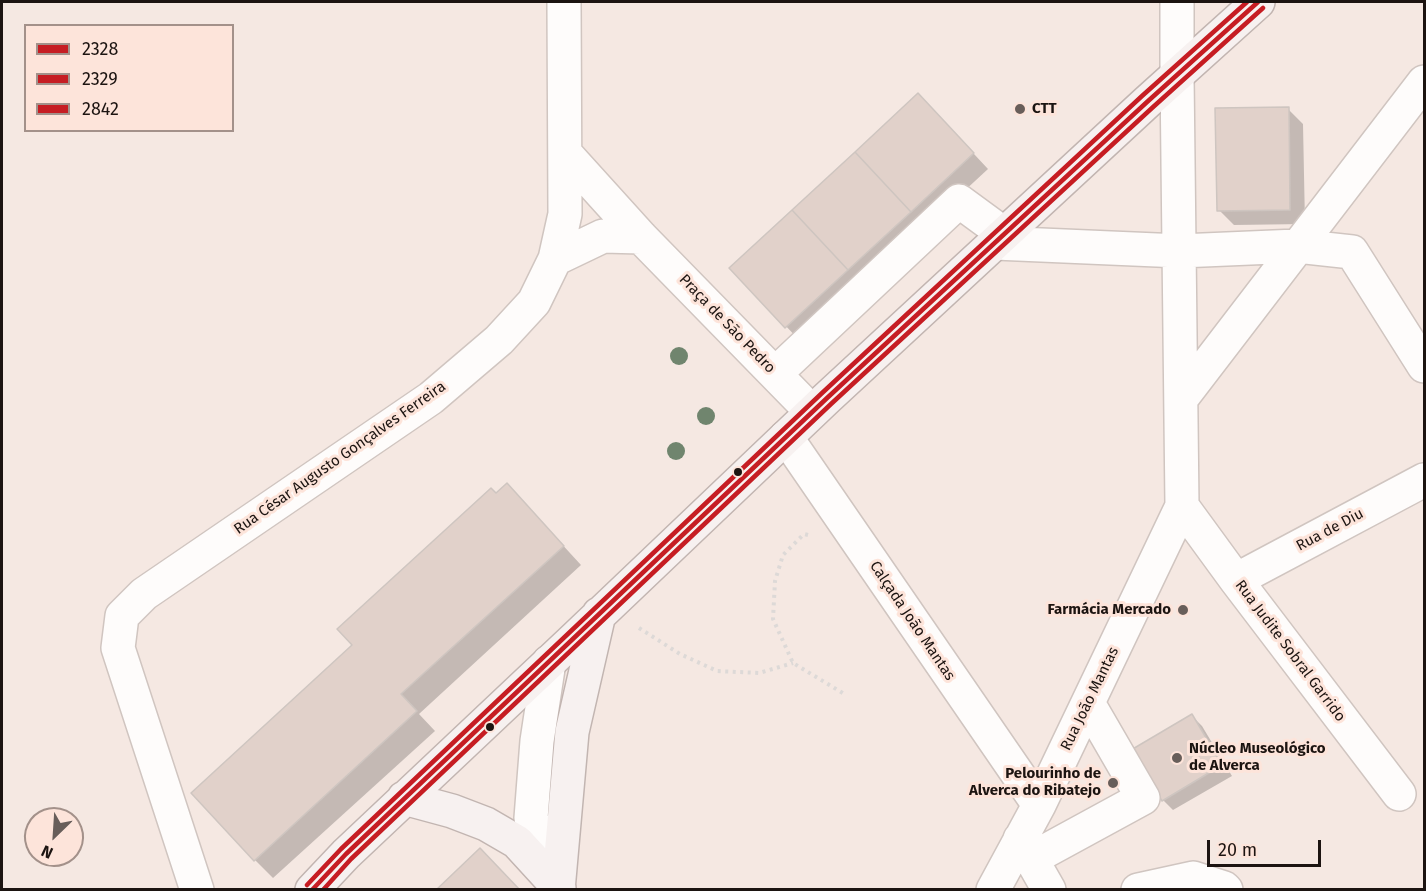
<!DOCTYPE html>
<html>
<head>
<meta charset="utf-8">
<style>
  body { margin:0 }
  #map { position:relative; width:1426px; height:891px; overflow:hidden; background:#f5e8e2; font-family:"Fira Sans",sans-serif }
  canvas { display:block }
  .frame { position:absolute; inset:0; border:3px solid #1c1411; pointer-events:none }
  .legend { position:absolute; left:24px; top:24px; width:210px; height:108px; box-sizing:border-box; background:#fde4da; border:2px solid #a3918a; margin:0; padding:8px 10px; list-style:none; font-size:18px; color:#1c1411 }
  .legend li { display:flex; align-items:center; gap:12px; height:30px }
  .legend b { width:30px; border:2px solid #a3918a }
  .north { position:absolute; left:24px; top:807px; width:60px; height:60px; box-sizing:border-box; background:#fde4da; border:2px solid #a3918a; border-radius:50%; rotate:205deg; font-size:16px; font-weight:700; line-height:24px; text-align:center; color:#1c1411 }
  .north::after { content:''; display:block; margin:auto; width:21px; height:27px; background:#685e5a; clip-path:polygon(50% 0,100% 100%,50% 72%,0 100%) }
  .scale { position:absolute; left:1207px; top:840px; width:114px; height:27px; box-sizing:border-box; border:3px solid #1c1411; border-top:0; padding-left:8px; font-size:18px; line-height:21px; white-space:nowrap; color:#1c1411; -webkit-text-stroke:4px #fde4da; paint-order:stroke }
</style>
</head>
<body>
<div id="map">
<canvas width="1426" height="891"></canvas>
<div class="frame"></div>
<ul class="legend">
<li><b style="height:8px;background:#c61d23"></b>2328</li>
<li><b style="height:8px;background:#c61d23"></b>2329</li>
<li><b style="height:8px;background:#c61d23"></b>2842</li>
</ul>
<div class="north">N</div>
<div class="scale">20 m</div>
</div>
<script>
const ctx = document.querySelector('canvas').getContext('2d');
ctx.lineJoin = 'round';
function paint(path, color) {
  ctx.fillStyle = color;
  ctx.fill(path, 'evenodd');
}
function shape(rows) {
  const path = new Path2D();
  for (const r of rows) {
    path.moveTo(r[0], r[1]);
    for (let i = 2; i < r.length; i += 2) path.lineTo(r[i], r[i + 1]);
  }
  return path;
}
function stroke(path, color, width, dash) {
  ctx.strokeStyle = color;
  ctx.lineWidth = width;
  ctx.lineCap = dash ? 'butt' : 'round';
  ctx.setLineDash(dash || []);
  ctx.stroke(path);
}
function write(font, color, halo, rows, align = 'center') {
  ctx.font = font + ' "Fira Sans",sans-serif';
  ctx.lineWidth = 6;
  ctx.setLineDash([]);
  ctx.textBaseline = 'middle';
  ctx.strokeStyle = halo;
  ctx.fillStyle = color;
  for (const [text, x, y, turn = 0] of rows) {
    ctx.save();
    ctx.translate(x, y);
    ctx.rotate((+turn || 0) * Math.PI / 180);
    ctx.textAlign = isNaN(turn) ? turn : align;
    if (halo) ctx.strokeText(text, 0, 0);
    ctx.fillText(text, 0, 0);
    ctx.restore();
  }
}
const shadow = shape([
  [1288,109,1303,124,1305,224,1234,225,1219,210],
  [933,110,988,169,801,342,731,268],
  [496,495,525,504,581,565,419,714,435,731,273,878,255,860,354,645],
  [1192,716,1202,726,1232,776,1173,810,1163,800]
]);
const building = shape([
  [918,93,974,153,911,212,855,152,918,93],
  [1289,107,1290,210,1217,211,1215,108,1289,107],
  [855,152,911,212,848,270,792,210,855,152],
  [792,210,848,270,785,328,729,268,792,210],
  [507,483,564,546,401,694,417,711,254,861,191,793,352,645,337,629,491,488,496,493,507,483],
  [1192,714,1222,765,1162,801,1131,750,1192,714],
  [480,848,520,890,436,890,480,848]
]);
const path = shape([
  [808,535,804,534,783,555,775,581,773,619,793,663,846,695],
  [639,628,680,654,717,671,759,673,793,663]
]);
const minor = shape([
  [565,153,641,237,812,412],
  [995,243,1180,251,1297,246,1352,252,1424,366],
  [555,259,603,236,641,237],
  [775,374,959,201,1004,234],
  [1181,399,1424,82],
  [786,437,1039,805],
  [1182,506,1236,580,1399,794],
  [1236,580,1424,480],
  [549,662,537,741,531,818,558,886],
  [1020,839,1049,890],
  [1031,859,1143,798,1088,703],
  [197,890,118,648,122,616,144,594,431,398,499,340,534,302,555,259,565,214,564,2],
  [993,890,1039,805,1182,506,1177,75,1177,2],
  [1138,890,1193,878,1224,888,1226,890]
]);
const major = shape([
  [404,798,452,811,486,824,517,842,559,888],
  [312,890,346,854,574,639,826,399,1147,102,1258,2],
  [558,890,572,732,599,614]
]);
const bus1 = shape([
  [312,890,346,854,826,399,1147,102,1258,2]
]);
const bus2 = shape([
  [323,890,351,859,831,404,1152,108,1263,8]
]);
const bus3 = shape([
  [307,885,341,849,821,394,1142,96,1247,2]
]);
const trees = [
  [679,356],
  [706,416],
  [676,451]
];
const markers = [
  [1020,109,6,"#685e5a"],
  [738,472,5,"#1c1411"],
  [1183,610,6,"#685e5a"],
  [490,727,5,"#1c1411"],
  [1177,758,6,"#685e5a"],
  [1113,783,6,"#685e5a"]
];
const poiNames = [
  ["CTT",1032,109],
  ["Farmácia Mercado",1171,610,"right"],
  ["Núcleo Museológico",1189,749],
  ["de Alverca",1189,766],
  ["Pelourinho de",1101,774,"right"],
  ["Alverca do Ribatejo",1101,791,"right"]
];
const streetNames = [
  ["Praça de São Pedro",727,324,46],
  ["Rua César Augusto Gonçalves Ferreira",340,458,-35],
  ["Rua de Diu",1330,530,-28],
  ["Calçada João Mantas",912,621,56],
  ["Rua Judite Sobral Garrido",1290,651,53],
  ["Rua João Mantas",1090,699,-64]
];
paint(shadow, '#0003');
paint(building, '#e1d1ca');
stroke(building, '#cec5c0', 1.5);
stroke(minor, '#d0c5c0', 36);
stroke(major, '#c2b5b1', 36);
stroke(path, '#ddd9d7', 4, [3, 4.5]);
stroke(minor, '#fefcfb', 33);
stroke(major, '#f7f1f0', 33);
stroke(bus1, '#c61d23', 4.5);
stroke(bus2, '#c61d23', 4.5);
stroke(bus3, '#c61d23', 4.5);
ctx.fillStyle = '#70856e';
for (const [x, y] of trees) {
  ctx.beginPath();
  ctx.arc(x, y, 9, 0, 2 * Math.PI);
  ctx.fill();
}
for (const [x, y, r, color] of markers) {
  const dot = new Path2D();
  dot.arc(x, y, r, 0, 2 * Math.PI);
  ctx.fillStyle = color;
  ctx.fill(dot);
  stroke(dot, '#fde4da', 2);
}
write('bold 15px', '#1c1411', '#fde4da', poiNames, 'left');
write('15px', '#1c1411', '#fde4da', streetNames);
</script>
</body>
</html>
